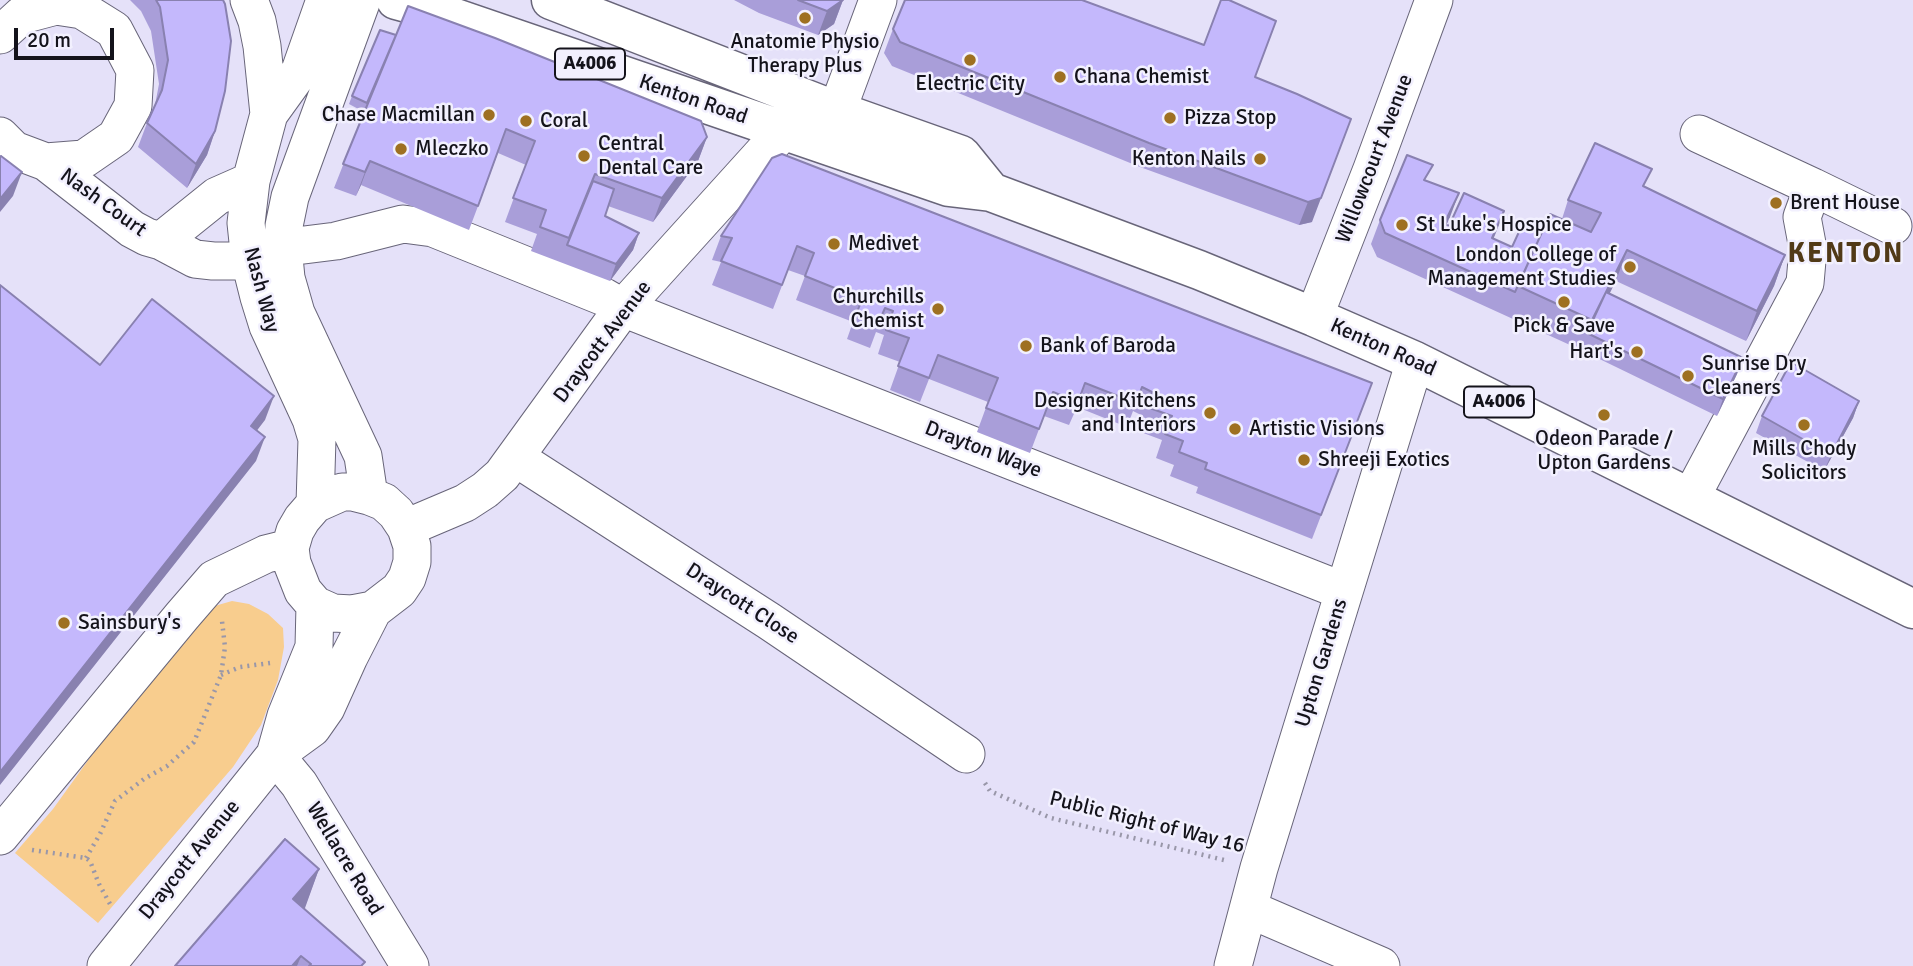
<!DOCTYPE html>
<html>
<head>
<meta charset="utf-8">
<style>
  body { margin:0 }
  #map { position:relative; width:1913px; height:966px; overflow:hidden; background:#e5e1f9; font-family:Signika,sans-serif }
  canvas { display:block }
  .scale { position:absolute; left:14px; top:28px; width:100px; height:32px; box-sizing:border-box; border:4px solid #14131b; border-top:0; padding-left:9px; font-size:21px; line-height:24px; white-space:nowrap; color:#14131b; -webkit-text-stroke:5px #f2f0fe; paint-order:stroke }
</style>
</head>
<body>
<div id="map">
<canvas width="1913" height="966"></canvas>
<div class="scale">20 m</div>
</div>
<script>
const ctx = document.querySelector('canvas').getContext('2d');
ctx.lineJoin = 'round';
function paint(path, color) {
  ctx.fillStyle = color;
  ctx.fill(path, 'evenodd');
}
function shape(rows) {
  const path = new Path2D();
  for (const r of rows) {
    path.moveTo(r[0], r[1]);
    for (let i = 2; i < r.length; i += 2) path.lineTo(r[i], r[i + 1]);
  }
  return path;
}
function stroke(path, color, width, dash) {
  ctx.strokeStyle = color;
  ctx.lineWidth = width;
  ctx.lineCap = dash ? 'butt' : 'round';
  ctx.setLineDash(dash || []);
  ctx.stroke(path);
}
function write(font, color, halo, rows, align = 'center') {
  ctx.font = font + ' Signika,sans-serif';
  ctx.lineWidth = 5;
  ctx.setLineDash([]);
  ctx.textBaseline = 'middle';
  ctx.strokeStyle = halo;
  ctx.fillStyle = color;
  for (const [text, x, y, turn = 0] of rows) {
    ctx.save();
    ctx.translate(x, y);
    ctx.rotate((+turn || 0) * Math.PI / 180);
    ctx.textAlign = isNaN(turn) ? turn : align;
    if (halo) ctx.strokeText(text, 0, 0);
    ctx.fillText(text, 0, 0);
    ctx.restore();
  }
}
const green = shape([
  [232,601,249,604,268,614,283,628,284,647,278,680,261,725,233,767,98,923,15,853,53,809,161,659,211,607]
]);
const path = shape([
  [221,675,240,667,270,663],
  [985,783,990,791,1051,818,1224,860],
  [32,850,86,858,90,861,99,884,110,904],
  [86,858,100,834,115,801,144,779,167,766,194,742,221,675,225,647,222,621]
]);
const minor = shape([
  [249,0,257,21,262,46,269,114],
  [362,0,290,197,284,226,283,247,286,278,296,313,363,456,369,496],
  [0,35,22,15,56,6,82,10,114,30,135,70,133,106,116,137,84,159,46,162],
  [837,111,878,0],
  [1699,134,1813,187],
  [0,136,14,150,46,162,132,229,147,237,161,241,195,259,213,261,250,261],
  [161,241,217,196,251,181],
  [283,244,304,245,336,241,403,224,433,228,604,297,623,308,1343,591],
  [1314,317,1372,169,1434,0],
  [516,458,769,621,966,754],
  [1691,497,1805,283,1808,249,1802,217,1813,187,1893,226],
  [315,504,317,439,311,419,268,326,259,297,250,261,246,223,251,181,269,114,300,71,325,0],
  [406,528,465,503,485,490,502,475,623,308,783,131],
  [275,755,299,784,410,966],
  [275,755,286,716,314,647,315,605],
  [0,836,182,616,214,579,266,554,290,548],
  [1249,909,1381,966],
  [106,966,275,755,312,728,326,708,349,657,373,610,399,590,407,578,412,562,412,546,406,528,396,513,384,502,369,496,353,492,342,492,315,504,302,519,295,531,290,548,292,563,303,591,315,605,333,613,352,614,373,610],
  [1233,966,1259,868,1415,361]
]);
const major = shape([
  [396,0,429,9,949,187,991,192,1199,270,1314,317,1415,361,1913,609],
  [551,0,837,111,961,155,991,192]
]);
const wall = shape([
  [130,0,223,0,215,131,207,155,187,188,138,147,147,123,155,105,159,84,151,31,141,11],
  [734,0,843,0,834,24,818,35,759,13],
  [893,29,1255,77,1297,94,1312,222,1299,225,1140,167,892,66,884,53],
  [352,96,707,137,698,161,653,222,608,206,605,216,639,233,633,250,610,281,531,251,537,234,505,222,526,165,498,153,469,230,361,185,356,196,334,188,364,112,349,104],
  [772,158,1363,407,1312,539,1196,493,1198,487,1170,476,1174,465,1156,458,1162,440,1138,431,1143,416,1133,411,1127,427,1077,407,1069,425,1044,416,1030,453,977,432,988,402,929,379,920,402,890,390,900,362,878,354,884,335,876,332,870,348,847,339,853,322,796,300,805,276,788,270,773,309,712,285,721,262,712,260,721,236],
  [1427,181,1450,217,1446,225,1493,239,1512,247,1562,219,1568,200,1646,187,1785,255,1774,286,1746,341,1616,281,1609,293,1743,358,1737,374,1717,416,1581,350,1377,257,1371,244,1380,220],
  [1859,401,1853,418,1824,471,1756,433,1762,416],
  [319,869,304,909,363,966,175,966]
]);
const shadedWall = shape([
  [843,0,834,24,818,35,827,11],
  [1351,119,1312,222,1299,225,1308,202],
  [215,131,207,155,187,188,196,164],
  [707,137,698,161,653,222,662,198],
  [370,161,361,185,356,196,365,172],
  [22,172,13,196,0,212,0,199],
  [1459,193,1450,217,1436,248,1444,224],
  [1504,211,1495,235,1483,262,1492,238],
  [639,233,633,250,610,281,616,264],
  [1627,250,1616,281,1589,334,1587,333,1592,320],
  [1785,255,1774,286,1746,341,1757,311],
  [1743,358,1737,374,1717,416,1723,399],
  [274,396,265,420,242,450,251,426],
  [1859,401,1853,418,1824,471,1831,455],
  [265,437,256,461,0,785,0,772],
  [319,869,305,908,278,939,293,899],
  [301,956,297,966,292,966]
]);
const building = shape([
  [156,0,223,0,225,4,231,41,225,91,215,131,196,164,147,123,162,90,168,60,160,7,156,0],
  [798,0,843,0,827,11,798,0],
  [905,0,1082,0,1204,45,1221,0,1229,0,1276,21,1255,77,1297,94,1351,119,1321,198,1308,202,1149,143,900,42,893,29,905,0],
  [408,6,495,38,701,121,707,137,662,198,595,174,569,238,540,227,546,210,513,198,535,141,506,129,478,206,370,161,365,172,343,164,408,6],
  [380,30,396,35,367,103,352,96,380,30],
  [1595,143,1652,169,1643,186,1785,255,1757,311,1627,250,1592,320,1518,286,1550,214,1591,232,1601,213,1568,200,1595,143],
  [782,154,1372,383,1321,515,1205,469,1207,463,1179,452,1183,441,1165,434,1172,416,1147,407,1152,392,1142,387,1136,403,1085,383,1078,402,1053,392,1039,429,986,408,998,378,938,355,929,378,898,366,909,338,886,330,893,311,885,308,878,324,856,315,862,299,805,276,814,253,797,246,782,285,721,261,732,238,721,236,772,158,782,154],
  [1407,155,1433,165,1424,180,1459,193,1444,224,1449,226,1464,193,1504,211,1492,238,1512,247,1524,221,1543,230,1515,292,1385,233,1380,220,1407,155],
  [1,156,22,172,0,199,0,157,1,156],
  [593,181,614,189,605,216,639,233,616,264,567,245,593,181],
  [0,285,100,365,152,299,274,396,251,426,265,437,0,772,0,285],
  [1606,292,1743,358,1723,399,1587,333,1606,292],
  [1791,362,1859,401,1831,455,1762,416,1791,362],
  [285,839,319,869,293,899,365,962,361,966,309,966,311,964,301,956,292,966,175,966,285,839]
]);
const markers = [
  [805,18,7,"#9e7021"],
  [970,60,7,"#9e7021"],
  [1060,77,7,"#9e7021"],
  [489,115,7,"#9e7021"],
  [1170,118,7,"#9e7021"],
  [526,121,7,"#9e7021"],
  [401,149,7,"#9e7021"],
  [584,156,7,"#9e7021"],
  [1260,159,7,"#9e7021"],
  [1776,203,7,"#9e7021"],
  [1402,225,7,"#9e7021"],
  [834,244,7,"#9e7021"],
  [1630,267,7,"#9e7021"],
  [1564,302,7,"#9e7021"],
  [938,309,7,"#9e7021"],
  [1026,346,7,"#9e7021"],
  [1637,352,7,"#9e7021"],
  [1688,376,7,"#9e7021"],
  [1210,413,7,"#9e7021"],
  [1604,415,7,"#9e7021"],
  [1804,425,7,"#9e7021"],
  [1235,429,7,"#9e7021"],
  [1304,460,7,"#9e7021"],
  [64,623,7,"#9e7021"]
];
const shields = [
  [590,64,70],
  [1499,402,70]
];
const shieldNames = [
  ["A4006",590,64],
  ["A4006",1499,402]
];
const poiNames = [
  ["Anatomie Physio",805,42,"center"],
  ["Therapy Plus",805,66,"center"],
  ["Chana Chemist",1074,77],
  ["Electric City",970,84,"center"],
  ["Chase Macmillan",475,115,"right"],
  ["Pizza Stop",1184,118],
  ["Coral",540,121],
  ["Central",598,144],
  ["Dental Care",598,168],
  ["Mleczko",415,149],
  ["Kenton Nails",1246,159,"right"],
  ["Brent House",1790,203],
  ["St Luke's Hospice",1416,225],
  ["Medivet",848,244],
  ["London College of",1616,255,"right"],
  ["Management Studies",1616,279,"right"],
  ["Churchills",924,297,"right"],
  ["Chemist",924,321,"right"],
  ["Pick & Save",1564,326,"center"],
  ["Bank of Baroda",1040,346],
  ["Hart's",1623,352,"right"],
  ["Sunrise Dry",1702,364],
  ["Cleaners",1702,388],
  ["Designer Kitchens",1196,401,"right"],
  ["and Interiors",1196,425,"right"],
  ["Artistic Visions",1249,429],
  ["Odeon Parade /",1604,439,"center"],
  ["Upton Gardens",1604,463,"center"],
  ["Mills Chody",1804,449,"center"],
  ["Solicitors",1804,473,"center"],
  ["Shreeji Exotics",1318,460],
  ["Sainsbury's",78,623]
];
const streetNames = [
  ["Kenton Road",693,100,19],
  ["Willowcourt Avenue",1375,159,-69],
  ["Nash Court",103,203,36],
  ["Nash Way",261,290,75],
  ["Draycott Avenue",603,342,-53],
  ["Kenton Road",1383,348,24],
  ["Drayton Waye",983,450,21],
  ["Draycott Close",742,604,33],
  ["Upton Gardens",1322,663,-73],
  ["Public Right of Way 16",1147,823,14],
  ["Wellacre Road",344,859,59],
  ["Draycott Avenue",190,860,-51]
];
const districtNames = [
  ["KENTON",1846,255]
];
paint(green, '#f8cd8e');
stroke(minor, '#686579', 39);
stroke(major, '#686579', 41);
stroke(path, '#9997a9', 4.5, [2, 5]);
stroke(minor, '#fff', 37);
stroke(major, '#fff', 38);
paint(wall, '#a99ed9');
paint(shadedWall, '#8981b0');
paint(building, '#c4b8fc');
stroke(building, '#8981b0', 2);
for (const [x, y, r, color] of markers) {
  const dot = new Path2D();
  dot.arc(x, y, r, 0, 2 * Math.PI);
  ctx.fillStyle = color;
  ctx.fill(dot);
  stroke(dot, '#f2f0fe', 2.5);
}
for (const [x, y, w] of shields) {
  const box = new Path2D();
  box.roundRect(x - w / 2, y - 15.5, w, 31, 5);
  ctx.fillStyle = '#f2f0fe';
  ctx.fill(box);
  stroke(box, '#14131b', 2);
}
write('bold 19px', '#14131b', null, shieldNames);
write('21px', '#14131b', '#f2f0fe', poiNames, 'left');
write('21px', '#14131b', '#f2f0fe', streetNames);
ctx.letterSpacing = '2px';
write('bold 28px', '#513a17', '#f2f0fe', districtNames);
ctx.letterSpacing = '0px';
</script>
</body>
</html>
